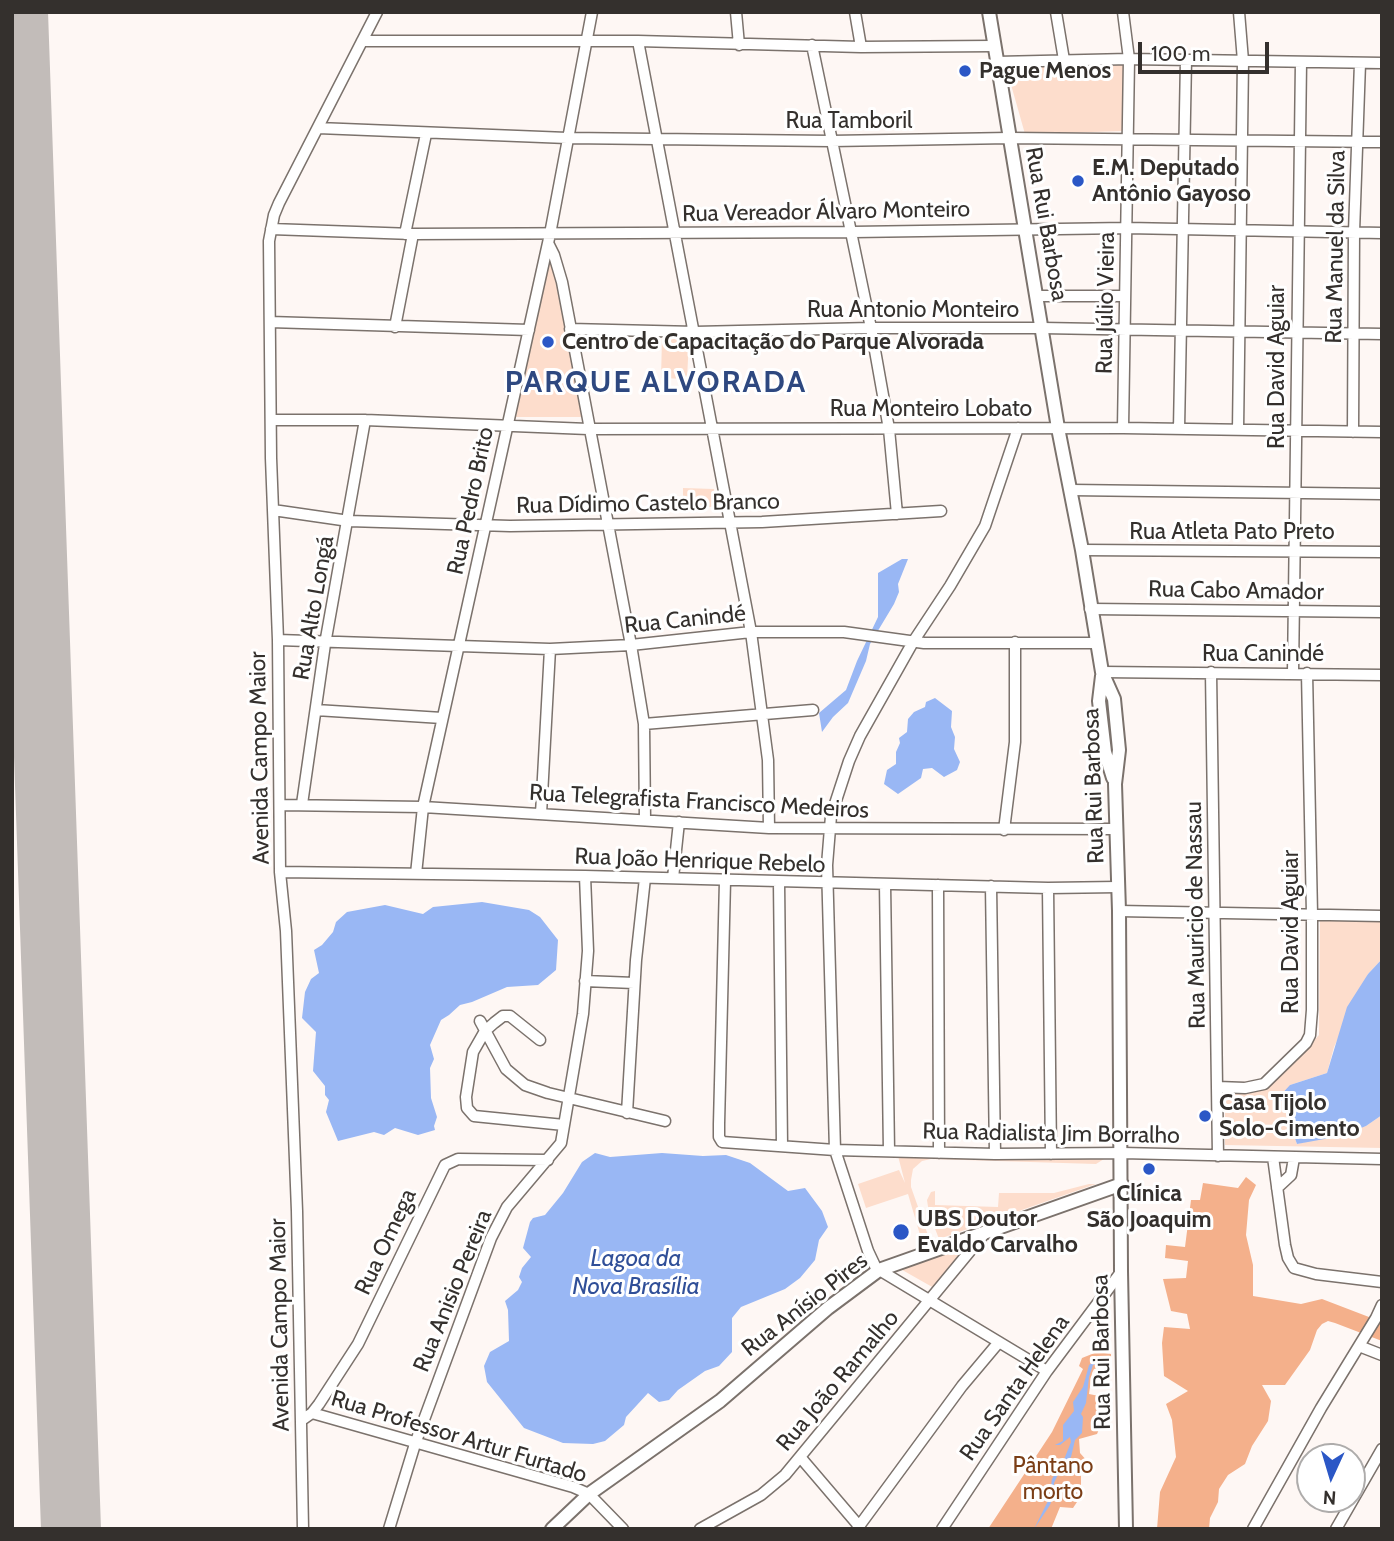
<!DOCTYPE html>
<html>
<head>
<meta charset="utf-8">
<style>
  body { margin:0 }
  #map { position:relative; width:1394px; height:1541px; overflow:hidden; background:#fef7f4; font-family:Cabin,sans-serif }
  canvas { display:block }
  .frame { position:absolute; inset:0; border:14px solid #34302d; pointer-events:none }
  .north { position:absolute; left:1296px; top:1443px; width:70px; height:70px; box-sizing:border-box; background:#fff; border:2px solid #aeacab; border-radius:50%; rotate:184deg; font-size:19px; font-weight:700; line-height:28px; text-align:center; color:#34302d }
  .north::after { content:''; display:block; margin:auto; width:24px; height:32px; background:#2b57c6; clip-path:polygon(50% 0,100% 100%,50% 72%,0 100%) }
  .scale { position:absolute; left:1138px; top:42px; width:131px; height:32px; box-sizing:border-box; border:4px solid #34302d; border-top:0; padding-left:9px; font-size:21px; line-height:24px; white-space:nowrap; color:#34302d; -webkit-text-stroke:5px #fff; paint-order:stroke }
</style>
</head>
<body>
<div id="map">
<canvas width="1394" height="1541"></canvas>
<div class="frame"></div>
<div class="north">N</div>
<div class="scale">100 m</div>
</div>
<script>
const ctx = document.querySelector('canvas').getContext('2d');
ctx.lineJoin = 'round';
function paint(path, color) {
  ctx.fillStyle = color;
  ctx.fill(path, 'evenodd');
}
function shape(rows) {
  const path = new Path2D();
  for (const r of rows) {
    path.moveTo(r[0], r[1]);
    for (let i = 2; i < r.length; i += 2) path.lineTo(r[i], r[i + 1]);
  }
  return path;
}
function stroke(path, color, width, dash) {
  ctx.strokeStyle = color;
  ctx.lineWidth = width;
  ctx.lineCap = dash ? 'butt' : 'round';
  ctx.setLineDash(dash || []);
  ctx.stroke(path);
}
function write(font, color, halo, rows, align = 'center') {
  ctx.font = font + ' Cabin,sans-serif';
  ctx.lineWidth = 6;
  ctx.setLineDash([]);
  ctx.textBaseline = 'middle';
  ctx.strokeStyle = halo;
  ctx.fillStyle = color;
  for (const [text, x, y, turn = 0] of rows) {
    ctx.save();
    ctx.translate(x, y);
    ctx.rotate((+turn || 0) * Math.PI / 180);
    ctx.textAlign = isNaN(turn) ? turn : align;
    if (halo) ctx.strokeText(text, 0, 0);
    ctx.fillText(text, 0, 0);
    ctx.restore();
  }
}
const green = shape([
  [1125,65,1124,131,1025,134,1006,67],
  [550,254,583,417,516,417],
  [662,338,689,339,687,379,661,378],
  [683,488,714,489,714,507,683,506],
  [1320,918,1382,919,1382,959,1368,974,1334,1047,1327,1073,1290,1085,1294,1110,1293,1133,1297,1144,1366,1126,1382,1115,1382,1148,1225,1145,1225,1091,1261,1091,1279,1078,1319,1035],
  [897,1152,1112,1154,1096,1164,931,1159,922,1161,913,1169,911,1180,911,1187,929,1238,923,1245,908,1194,866,1208,858,1184,899,1170,905,1183],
  [1089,1184,1096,1184,939,1239,929,1213,927,1200,931,1192,935,1191,935,1205,998,1207,999,1193,1054,1193],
  [969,1244,934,1288,897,1267]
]);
const forest = shape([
  [1246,1177,1256,1185,1249,1200,1246,1235,1253,1265,1253,1296,1301,1304,1322,1299,1382,1322,1382,1341,1335,1323,1328,1321,1322,1324,1317,1330,1310,1350,1285,1385,1262,1385,1271,1401,1268,1421,1252,1446,1245,1464,1228,1475,1219,1489,1218,1502,1210,1518,1209,1529,1157,1529,1160,1492,1176,1457,1172,1420,1166,1404,1188,1391,1164,1376,1162,1343,1164,1327,1190,1329,1187,1314,1171,1311,1163,1279,1186,1278,1188,1261,1165,1258,1166,1245,1185,1247,1191,1200,1200,1200,1203,1183,1238,1188],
  [1097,1352,1111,1354,1111,1361,1109,1366,1094,1369,1092,1373,1089,1394,1099,1396,1099,1413,1092,1422,1100,1427,1097,1434,1079,1439,1080,1453,1088,1462,1081,1473,1081,1496,1073,1508,1060,1507,1051,1529,988,1529,1052,1432,1083,1369,1079,1366,1082,1358]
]);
const water = shape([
  [902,559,908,559,898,584,899,592,894,604,870,644,866,661,848,703,833,717,822,732,819,713,846,690,857,661,878,617,878,573],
  [935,698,952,711,951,727,955,737,954,749,960,762,957,770,944,777,932,768,923,769,921,778,898,794,884,784,887,770,896,764,896,752,900,743,899,738,907,732,908,719,914,712,925,707,926,702],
  [482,902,529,910,540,917,558,940,556,970,538,985,507,987,472,1002,460,1005,449,1015,441,1020,430,1045,434,1059,430,1068,431,1098,437,1117,434,1126,435,1130,418,1135,395,1128,384,1135,374,1132,338,1141,326,1112,329,1100,325,1095,325,1086,313,1071,316,1032,302,1018,305,992,311,979,319,973,314,950,322,945,333,932,336,922,347,912,385,905,423,914,433,907],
  [1382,959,1382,1115,1366,1126,1341,1136,1297,1144,1293,1133,1294,1110,1278,1098,1290,1085,1327,1073,1347,1007,1368,974],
  [595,1153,610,1157,662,1153,703,1156,726,1155,750,1163,788,1191,805,1188,822,1211,828,1227,819,1240,815,1260,800,1278,785,1289,741,1307,732,1318,732,1352,719,1366,705,1371,678,1390,669,1400,659,1402,648,1393,626,1417,624,1425,605,1441,593,1444,563,1443,524,1428,487,1382,484,1366,490,1352,509,1341,508,1310,505,1301,518,1290,522,1282,519,1277,522,1268,531,1257,523,1248,530,1222,533,1218,545,1215,563,1193,582,1162],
  [1102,1357,1108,1358,1107,1361,1093,1365,1089,1377,1086,1403,1081,1414,1083,1417,1082,1433,1075,1440,1071,1457,1061,1468,1054,1483,1053,1496,1050,1505,1034,1529,1049,1499,1052,1479,1065,1457,1071,1442,1070,1437,1060,1445,1055,1445,1063,1441,1063,1425,1074,1411,1073,1402,1083,1387,1089,1365]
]);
const runway = shape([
  [18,12,71,1529]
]);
const minor = shape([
  [736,12,739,45],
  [855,12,861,47],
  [1056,12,1064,60],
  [1123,12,1129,59,1123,428],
  [362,41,638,41,861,47,993,46],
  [638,41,751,632,768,760,769,828],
  [812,45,871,328,889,429,897,514],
  [997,62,1129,59,1382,63],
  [318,128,567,138,831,141,1010,138,1382,142],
  [271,229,413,234,853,232,1127,228,1382,233],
  [405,234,426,134],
  [548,243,554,255,562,282,631,645,644,724,645,820],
  [1037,296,1125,296],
  [270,322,529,330],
  [395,327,413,234],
  [570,329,695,332,871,328,1042,328,1382,334],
  [271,420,365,420,588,429,1123,428,1382,432],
  [1018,428,985,526,950,586,913,642,860,736,849,761,831,816,827,865,835,1150,868,1251,876,1268,1047,1371],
  [1179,429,1186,60],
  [1238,430,1243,61,1239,12],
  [1353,432,1354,232,1360,63],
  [1071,490,1382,494],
  [273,510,349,521,510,526,762,522,941,511],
  [1082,550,1382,552],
  [1090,609,1382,612],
  [278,640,550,649,631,645,751,632,844,632,924,643,1096,643],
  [1102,672,1382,675],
  [1211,672,1218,1156],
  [1293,673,1301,62],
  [316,710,442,718],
  [644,724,813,710],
  [302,804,325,644,365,420],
  [281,805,423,807,769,828,1115,829],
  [541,814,550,649],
  [1004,830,1015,742,1015,642],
  [280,872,585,876,1048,888,1118,887],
  [416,874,423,807,550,234,592,12],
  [673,878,679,822],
  [725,881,719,1124,719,1137,722,1142,835,1150,995,1154,1122,1153,1382,1159],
  [779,882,782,1145],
  [885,884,889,1151],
  [938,885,939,1153],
  [991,886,995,1154],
  [1048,888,1051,1154],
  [1119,911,1382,916],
  [585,981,634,983],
  [480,1021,506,1069,525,1085,548,1093,665,1121],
  [540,1040,510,1016,503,1016,494,1023,485,1031,473,1052,466,1097,467,1108,474,1116,564,1125],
  [1218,1087,1245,1088,1264,1084,1306,1043,1310,1035,1312,1010,1312,914,1307,673],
  [627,1113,636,960,645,878],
  [1273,1157,1285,1245,1288,1258,1294,1268,1316,1274,1382,1282],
  [1277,1188,1291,1175,1294,1158],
  [1359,1346,1382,1355],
  [312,1413,573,1487,589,1494,623,1529],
  [302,1420,312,1413,319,1404,358,1344,445,1165,458,1159,548,1160],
  [801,1458,859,1526],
  [303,1529,297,1211,286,931,280,872,278,640,271,458,269,241,274,215,279,203,377,12],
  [389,1529,415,1444,491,1238,507,1207,561,1143,583,1014,588,951,585,876],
  [700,1529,761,1495,785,1475,984,1234],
  [857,1529,962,1386,999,1342],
  [942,1529,1047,1371,1121,1272],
  [1253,1529,1321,1408,1376,1318,1382,1305],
  [1336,1529,1382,1449]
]);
const tertiary = shape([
  [989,12,1058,428,1082,550,1102,672,1114,699,1119,750,1115,784,1119,911,1121,1271,1126,1529],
  [1102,676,1099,701,1105,752,1113,778],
  [552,1529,589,1494,720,1401,828,1308,879,1270,1122,1184]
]);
const markers = [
  [965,71,7,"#2b57c6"],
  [1078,181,7,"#2b57c6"],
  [548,342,7,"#2b57c6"],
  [1205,1116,7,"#2b57c6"],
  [1149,1169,7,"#2b57c6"],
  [901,1232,9,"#2b57c6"]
];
const poiNames = [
  ["Pague Menos",979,71],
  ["E.M. Deputado",1092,168],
  ["Antônio Gayoso",1092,194],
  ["Centro de Capacitação do Parque Alvorada",562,342],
  ["Casa Tijolo",1219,1103],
  ["Solo-Cimento",1219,1129],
  ["Clínica",1149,1194,"center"],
  ["São Joaquim",1149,1220,"center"],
  ["UBS Doutor",917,1219],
  ["Evaldo Carvalho",917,1245]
];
const streetNames = [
  ["Rua Tamboril",849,121],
  ["Rua Vereador Álvaro Monteiro",826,212,-1],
  ["Rua Rui Barbosa",1046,224,80],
  ["Rua Manuel da Silva",1336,247,-89],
  ["Rua Júlio Vieira",1106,303,-89],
  ["Rua Antonio Monteiro",913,310],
  ["Rua David Aguiar",1277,367,-90],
  ["Rua Monteiro Lobato",931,409],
  ["Rua Pedro Brito",471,501,-78],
  ["Rua Dídimo Castelo Branco",648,504,-1],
  ["Rua Atleta Pato Preto",1232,532],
  ["Rua Cabo Amador",1236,591,1],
  ["Rua Alto Longá",314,608,-80],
  ["Rua Canindé",685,620,-6],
  ["Rua Canindé",1263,654],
  ["Avenida Campo Maior",260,758,-91],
  ["Rua Rui Barbosa",1094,786,-92],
  ["Rua Telegrafista Francisco Medeiros",699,802,3],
  ["Rua João Henrique Rebelo",700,861,2],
  ["Rua Mauricio de Nassau",1196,915,-91],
  ["Rua David Aguiar",1291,932,-90],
  ["Rua Radialista Jim Borralho",1051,1134,1],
  ["Rua Omega",386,1242,-65],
  ["Rua Anisio Pereira",453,1291,-68],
  ["Rua Anísio Pires",805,1305,-38],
  ["Avenida Campo Maior",280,1325,-91],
  ["Rua Rui Barbosa",1102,1352,-91],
  ["Rua João Ramalho",838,1381,-50],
  ["Rua Santa Helena",1015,1388,-55],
  ["Rua Professor Artur Furtado",459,1437,17]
];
const parkNames = [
  ["Pântano",1053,1466],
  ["morto",1053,1492]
];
const waterNames = [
  ["Lagoa da",636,1259],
  ["Nova Brasília",636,1287]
];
const districtNames = [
  ["PARQUE ALVORADA",656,383]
];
paint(green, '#fdddcc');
paint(forest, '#f4b08b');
paint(water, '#99b7f4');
stroke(runway, '#c2bcb9', 60);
stroke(minor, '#7b726c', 13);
stroke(tertiary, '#7b726c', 16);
stroke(minor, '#fff', 10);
stroke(tertiary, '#fff', 12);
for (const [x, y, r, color] of markers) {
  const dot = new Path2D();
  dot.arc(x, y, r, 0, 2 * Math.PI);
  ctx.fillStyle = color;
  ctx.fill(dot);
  stroke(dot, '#fff', 2.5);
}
write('bold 23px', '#34302d', '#fff', poiNames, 'left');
write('23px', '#34302d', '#fff', streetNames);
write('23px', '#7b3e16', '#fff', parkNames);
write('italic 24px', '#304f98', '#fff', waterNames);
ctx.letterSpacing = '2px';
write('bold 30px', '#2e4880', '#fff', districtNames);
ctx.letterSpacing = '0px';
</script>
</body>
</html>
